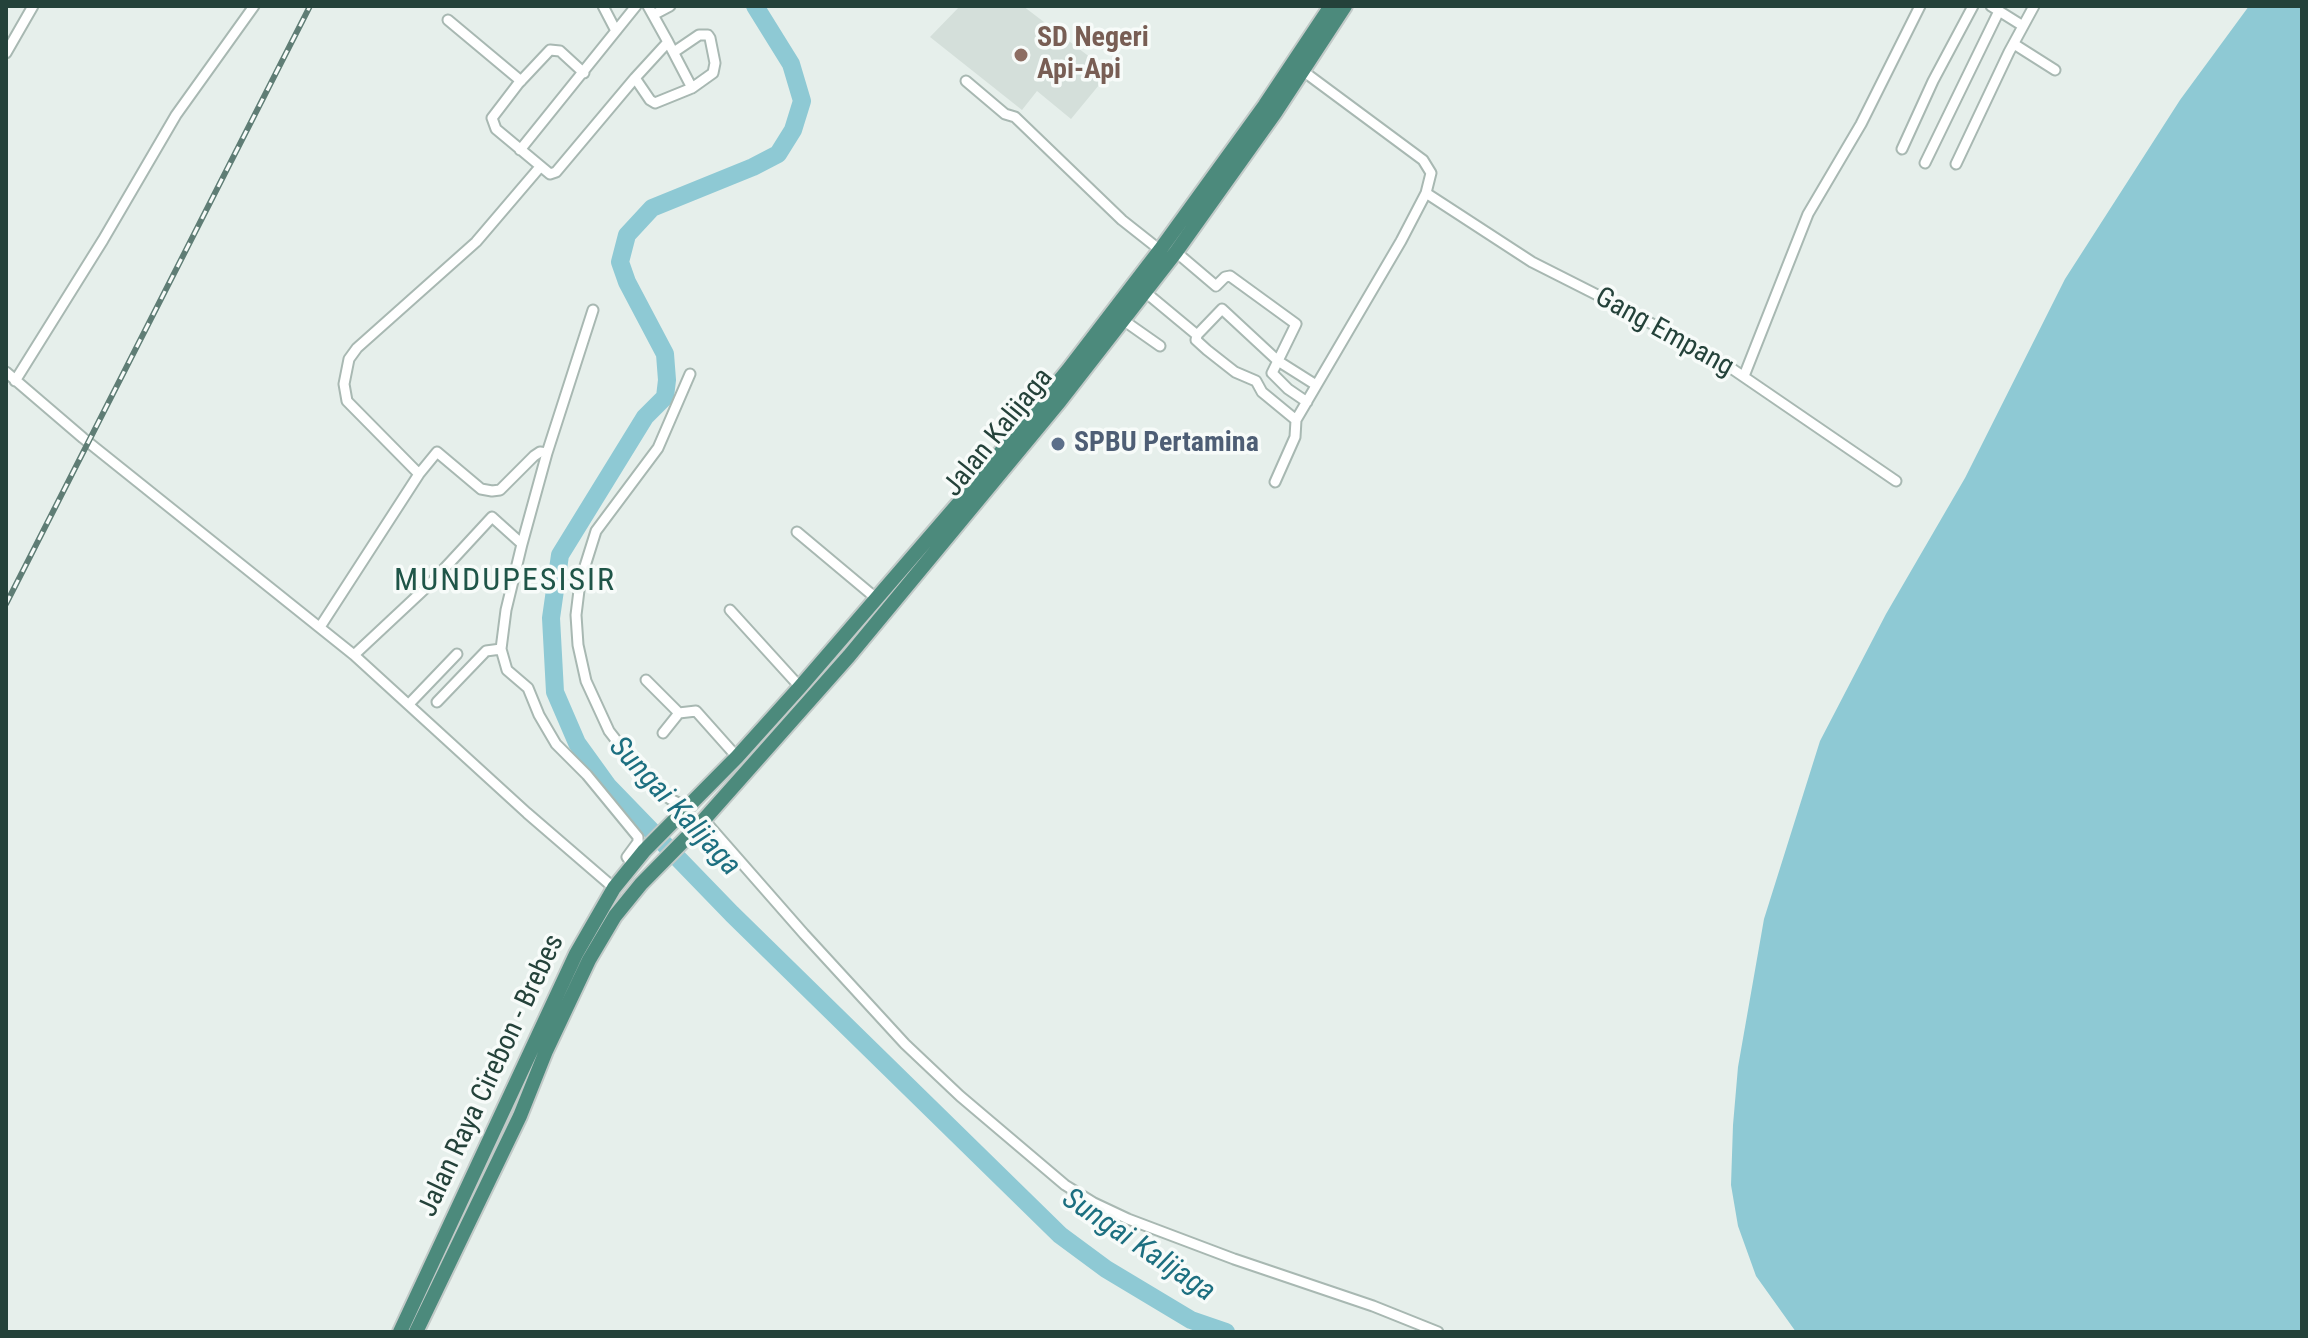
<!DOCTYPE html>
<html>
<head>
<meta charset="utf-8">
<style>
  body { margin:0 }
  #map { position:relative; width:2308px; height:1338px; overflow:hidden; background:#e6efeb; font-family:"Roboto Condensed",sans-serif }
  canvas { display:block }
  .frame { position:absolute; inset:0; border:8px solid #24423a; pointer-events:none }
</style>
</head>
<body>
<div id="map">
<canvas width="2308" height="1338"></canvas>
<div class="frame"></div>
</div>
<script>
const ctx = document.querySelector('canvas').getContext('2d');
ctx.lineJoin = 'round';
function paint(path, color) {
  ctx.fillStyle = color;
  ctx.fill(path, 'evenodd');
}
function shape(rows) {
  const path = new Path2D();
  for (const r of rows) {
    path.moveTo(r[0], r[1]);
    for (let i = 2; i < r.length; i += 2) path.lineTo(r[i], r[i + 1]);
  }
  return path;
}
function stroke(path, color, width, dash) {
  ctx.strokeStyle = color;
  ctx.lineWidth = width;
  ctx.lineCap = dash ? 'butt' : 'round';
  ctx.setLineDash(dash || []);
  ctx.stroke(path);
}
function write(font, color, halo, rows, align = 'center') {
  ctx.font = font + ' "Roboto Condensed",sans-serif';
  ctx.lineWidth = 7;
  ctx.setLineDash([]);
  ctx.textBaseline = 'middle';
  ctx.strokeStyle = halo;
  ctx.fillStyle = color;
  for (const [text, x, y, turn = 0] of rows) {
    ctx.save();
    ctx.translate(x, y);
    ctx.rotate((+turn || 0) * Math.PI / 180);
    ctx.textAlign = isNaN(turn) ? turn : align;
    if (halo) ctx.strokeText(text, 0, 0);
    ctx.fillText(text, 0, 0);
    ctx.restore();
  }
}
const built = shape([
  [960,6,1023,6,1112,74,1103,87,1099,85,1071,119,1037,91,1022,110,930,37]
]);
const water = shape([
  [2249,6,2302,6,2302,1332,1796,1332,1756,1276,1738,1226,1731,1185,1733,1125,1738,1067,1764,919,1820,741,1886,614,1965,478,2065,279,2180,100]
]);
const river = shape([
  [755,6,791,64,802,101,793,130,778,154,753,167,652,208,627,235,620,262,627,282,665,354,667,380,665,397,645,417,560,555,551,618,555,692,577,743,608,786,732,914,1060,1235,1106,1269,1191,1320,1226,1332]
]);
const minor = shape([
  [603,6,616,31],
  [648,6,668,42],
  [1991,6,2023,26],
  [653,15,670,6],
  [448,20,521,81],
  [2014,44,2055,70],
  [674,52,699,35,708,35,710,38,715,63,713,73,692,88],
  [6,53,33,6],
  [584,73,560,51,550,50,518,84,492,118,496,129,550,174,556,172,635,78,668,42,692,88,655,103,650,100,635,78],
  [966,81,1005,114,1015,117,1122,220,1160,250],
  [1902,149,1933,81,1973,6],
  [520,150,636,6],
  [1925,163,1999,11],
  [1956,164,2009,52,2034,6],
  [1426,193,1532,262,1625,309,1728,366,1896,481],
  [1176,252,1216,286,1225,277,1230,276,1296,324,1272,373,1288,389,1307,402],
  [1144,291,1197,335,1196,340,1207,350,1235,372,1256,381,1262,392,1296,420],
  [1123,320,1160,346],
  [1197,335,1222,309,1278,361,1316,385],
  [6,372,83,438,354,655,527,813,614,888],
  [1744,376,1808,214,1861,124,1920,6],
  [15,381,103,240,176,115,254,6],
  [547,453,593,310],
  [419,474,347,401,344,384,349,359,357,348,476,242,540,167],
  [1275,482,1295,437,1296,420,1401,241,1426,193,1431,173,1423,160,1303,71],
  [797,532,877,599],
  [730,610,800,687],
  [320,627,419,474,437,452,481,489,492,491,500,490,534,456,540,452,547,453,522,544,506,610,501,649,507,670,528,688,539,715,556,744,587,775,638,837,638,842,627,857,633,865],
  [354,655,431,583,492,517,522,544],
  [646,680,679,713],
  [437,702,486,651,501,649],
  [410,703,457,654],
  [663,733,679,713,696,711,737,757],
  [687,807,670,799,650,784,609,731,586,681,578,645,576,615,580,582,596,531,658,448,690,374],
  [704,820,804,934,905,1044,960,1096,1065,1185,1094,1203,1128,1219,1234,1259,1373,1306,1438,1332]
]);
const trunk = shape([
  [400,1332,576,954,614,888,644,851,737,757,800,687,964,497,1068,370,1160,250,1265,105,1331,6],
  [416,1332,520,1116,546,1051,589,960,615,916,641,884,701,823,849,656,1060,401,1176,252,1275,113,1345,6]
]);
const rail = shape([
  [6,604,310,6]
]);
const markers = [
  [1021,55,8,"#8d6e63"],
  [1058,444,8,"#5c6f8a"]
];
const educationNames = [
  ["SD Negeri",1037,39],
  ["Api-Api",1037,71]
];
const streetNames = [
  ["Gang Empang",1664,333,29],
  ["Jalan Kalijaga",999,433,-51],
  ["Jalan Raya Cirebon - Brebes",492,1076,-65]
];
const serviceNames = [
  ["SPBU Pertamina",1074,444]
];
const waterNames = [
  ["Sungai Kalijaga",674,807,47],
  ["Sungai Kalijaga",1138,1246,34]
];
const quarterNames = [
  ["MUNDUPESISIR",505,582]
];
paint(built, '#d4dfda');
paint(water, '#8ec9d4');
stroke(river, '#8ec9d4', 18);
stroke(minor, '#a8b8b2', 13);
stroke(trunk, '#c2cac8', 18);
stroke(minor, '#fff', 9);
stroke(trunk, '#4c8a7c', 14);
stroke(rail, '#5f7d75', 6);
stroke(rail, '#f7fbf9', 3, [9]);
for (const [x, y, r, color] of markers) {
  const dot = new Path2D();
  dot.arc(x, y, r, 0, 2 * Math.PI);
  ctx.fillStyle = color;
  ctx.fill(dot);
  stroke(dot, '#f7fbf9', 3);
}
write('bold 28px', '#785e54', '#f7fbf9', educationNames, 'left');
write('28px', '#24423a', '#f7fbf9', streetNames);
write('bold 28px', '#4e5e75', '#f7fbf9', serviceNames, 'left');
write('italic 30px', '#1c6f80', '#f7fbf9', waterNames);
ctx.letterSpacing = '2px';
write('32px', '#1f5548', '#f7fbf9', quarterNames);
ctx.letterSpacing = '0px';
</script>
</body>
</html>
